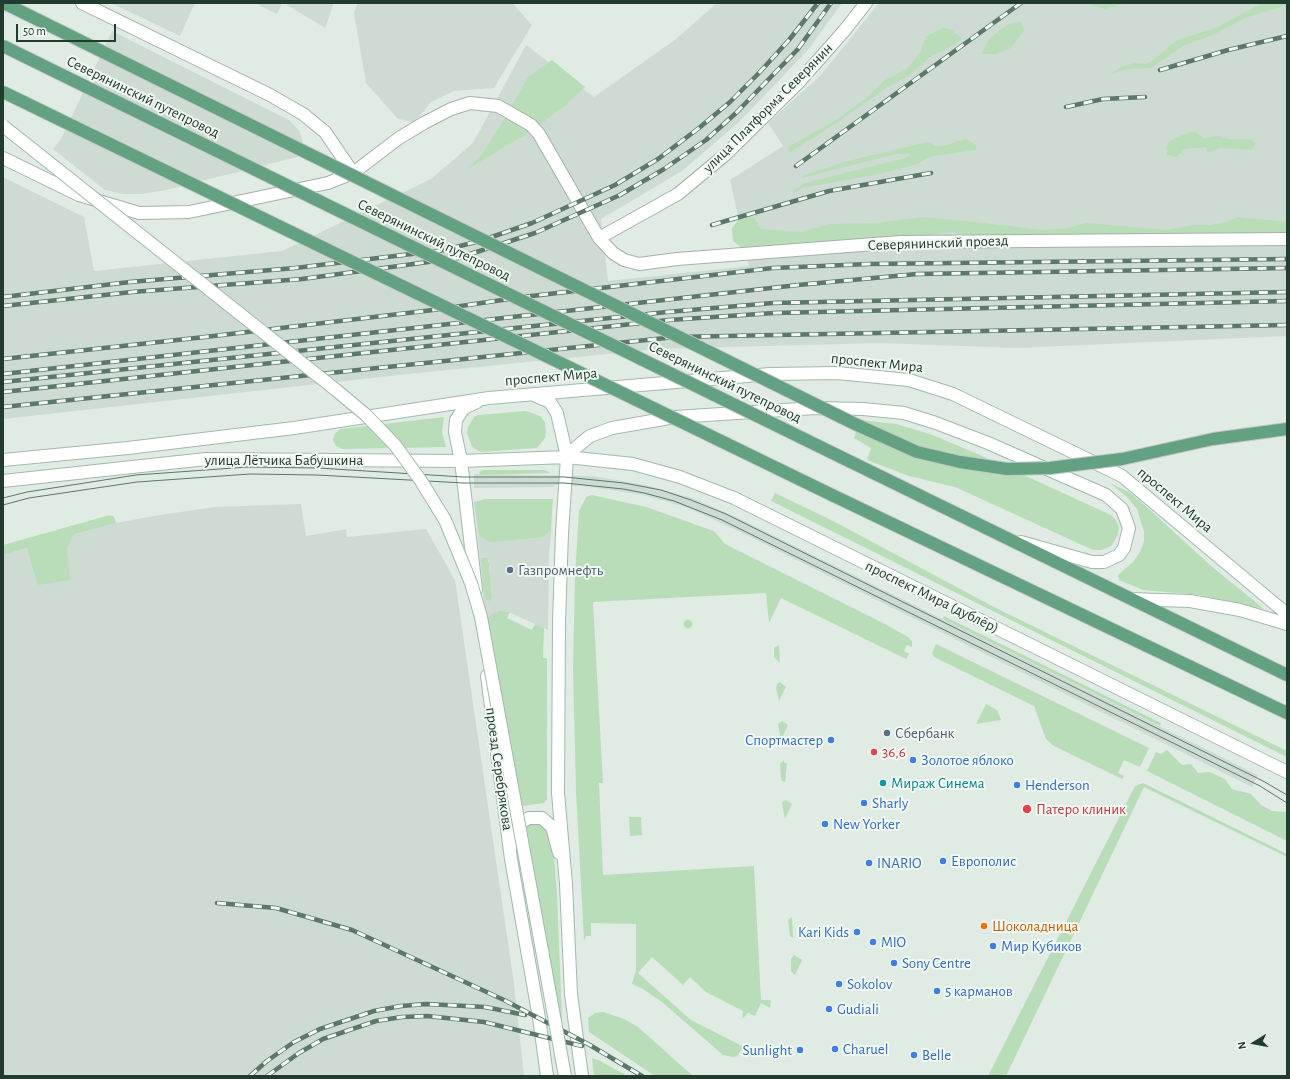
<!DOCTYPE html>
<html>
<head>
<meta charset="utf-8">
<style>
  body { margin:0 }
  #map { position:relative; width:1290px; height:1079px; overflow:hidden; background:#e0ebe3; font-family:"Alegreya Sans",sans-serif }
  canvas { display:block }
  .frame { position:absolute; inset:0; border:4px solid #213c2e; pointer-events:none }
  .north { position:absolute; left:1234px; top:1023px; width:40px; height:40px; -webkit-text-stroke:3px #f1f8f2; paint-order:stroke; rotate:259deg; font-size:11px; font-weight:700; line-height:16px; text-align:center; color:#213c2e }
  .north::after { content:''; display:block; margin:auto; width:14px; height:18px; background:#213c2e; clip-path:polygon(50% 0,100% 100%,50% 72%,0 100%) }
  .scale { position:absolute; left:16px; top:24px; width:100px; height:18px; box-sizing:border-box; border:2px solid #213c2e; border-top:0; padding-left:5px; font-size:12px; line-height:14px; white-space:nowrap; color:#213c2e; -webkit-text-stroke:3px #f1f8f2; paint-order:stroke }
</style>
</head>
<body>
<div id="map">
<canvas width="1290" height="1079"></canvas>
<div class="frame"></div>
<div class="north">N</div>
<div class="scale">50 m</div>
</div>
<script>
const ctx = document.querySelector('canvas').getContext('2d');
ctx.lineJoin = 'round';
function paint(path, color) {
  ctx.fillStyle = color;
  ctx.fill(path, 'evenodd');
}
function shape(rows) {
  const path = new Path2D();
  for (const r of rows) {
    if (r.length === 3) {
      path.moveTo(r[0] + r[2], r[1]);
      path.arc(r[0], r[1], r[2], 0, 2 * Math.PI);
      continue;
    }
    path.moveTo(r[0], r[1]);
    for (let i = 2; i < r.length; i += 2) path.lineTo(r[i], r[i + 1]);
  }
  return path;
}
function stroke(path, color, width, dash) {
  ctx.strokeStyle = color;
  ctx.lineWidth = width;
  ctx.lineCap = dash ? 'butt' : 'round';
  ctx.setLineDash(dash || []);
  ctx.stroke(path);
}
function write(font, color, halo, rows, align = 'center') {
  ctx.font = font + ' "Alegreya Sans",sans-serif';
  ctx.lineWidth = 4;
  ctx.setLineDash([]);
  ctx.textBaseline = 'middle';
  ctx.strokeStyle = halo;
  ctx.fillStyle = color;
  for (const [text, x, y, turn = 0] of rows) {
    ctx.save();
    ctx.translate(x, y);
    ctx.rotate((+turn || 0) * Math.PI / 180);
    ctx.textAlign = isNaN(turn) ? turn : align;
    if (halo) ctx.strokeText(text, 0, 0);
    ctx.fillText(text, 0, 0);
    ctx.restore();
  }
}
const built = shape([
  [111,3,195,3,180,36],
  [255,3,282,3,277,14],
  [284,3,334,3,325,28],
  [358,3,516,3,514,5,532,25,494,88,454,91,431,102,415,122,398,119,366,83,354,13],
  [717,3,842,3,808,50,738,123,682,171,601,219,608,281,749,266,730,180,783,146,768,123,821,75,879,3,1287,3,1287,336,1017,348,879,343,657,349,399,375,3,419,3,177,84,217,94,271,282,251,431,179,473,143,526,45,594,97,676,39],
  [112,31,289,120,299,130,303,142,305,155,166,190,141,194,123,194,105,190,53,149,61,139],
  [474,474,592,476,646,485,692,498,738,518,1258,775,1252,787,732,528,688,508,644,495,583,486,556,485,552,487,474,488],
  [301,504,306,536,346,529,347,537,426,529,455,580,514,984,524,1076,3,1076,3,555,116,523,160,515,215,507],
  [552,524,549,555,548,630,506,611,486,627,477,528,482,538,498,541,538,538,551,530],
  [483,556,489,561,492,598,487,601,481,560]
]);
const green = shape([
  [1091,3,1125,3,1105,9,1091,5],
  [1262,3,1287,3,1287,5,1248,17,1211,36,1185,45,1151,68,1127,69,1110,75,1121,67,1135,63,1146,64,1156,58,1177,40,1216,28],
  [1021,22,1024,30,1011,48,996,54,981,54,988,40,999,31,1010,23],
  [943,28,950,29,962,38,954,45,931,56,910,75,886,88,835,124,790,152,788,147,836,120,865,99,885,80,907,69,921,51,925,37],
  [552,60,585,87,562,108,530,132,469,168,483,153,507,115,528,77],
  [1194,131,1204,138,1219,136,1229,139,1250,139,1256,143,1252,150,1220,148,1207,153,1206,147,1185,149,1176,157,1167,155,1166,146,1174,138],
  [966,139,976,145,976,150,932,156,915,165,874,175,802,188,792,194,794,190,805,183,906,158,911,154,896,154,802,178,804,175,844,162,927,142,936,146,946,145],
  [754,217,761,229,801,232,829,224,878,223,921,217,975,222,1042,230,1068,228,1086,223,1167,230,1193,225,1210,225,1223,223,1237,217,1287,222,1287,236,978,237,951,232,901,239,743,249,733,241,732,228,740,218],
  [526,411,540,416,545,422,546,431,545,438,537,448,481,452,472,447,467,433,468,427,474,417,478,415],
  [444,417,442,432,446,447,342,449,336,446,333,440,335,433,341,429],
  [860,420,896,424,930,434,980,455,1111,515,1116,520,1119,528,1117,537,1111,546,1102,550,1093,550,955,487,909,476,867,460,871,448,854,438],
  [483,470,545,470,551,473,480,475,479,472],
  [1110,483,1129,492,1140,501,1211,566,1264,609,1199,595,1143,590,1119,580,1118,575,1133,562,1140,552,1144,542,1144,532,1137,509,1128,498],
  [775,493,833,521,994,607,1287,751,1287,757,771,501],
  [592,495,646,507,714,531,725,544,885,624,908,637,912,641,912,647,907,645,904,651,909,654,906,659,781,598,769,623,766,593,593,602,603,783,599,783,603,875,754,866,761,1000,771,1000,770,1008,761,1003,755,1016,748,1013,742,1019,743,1011,706,992,690,977,683,985,652,957,638,973,691,1020,744,1047,737,1056,733,1057,723,1055,662,1002,643,989,632,984,636,970,636,924,591,923,591,936,586,936,584,941,576,791,573,669,575,576,579,511,586,497],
  [485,499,553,499,551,530,543,537,538,538,492,542,486,540,480,536,478,532,474,502],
  [110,515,114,517,116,523,73,535,67,548,70,580,38,585,27,548,3,555,3,545],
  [482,557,487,558,489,563,492,598,489,601,485,599,481,560],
  [500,611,510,612,507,618,532,630,535,624,544,628,543,658,547,658,547,799,544,803,523,806,514,811,486,621,492,614],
  [944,616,1161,723,1160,726,943,619],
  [688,624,4.5],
  [936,644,1149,748,1140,767,1124,760,1118,773,1124,776,1122,779,1054,746,1046,739,1034,706,934,657,932,653],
  [779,645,779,646,780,663,774,657,774,648],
  [780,682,786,687,779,701,776,688,777,684],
  [986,704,997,710,1001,720,976,724],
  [782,721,788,725,781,740,778,724],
  [1167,750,1182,765,1191,764,1198,773,1210,772,1225,779,1232,789,1251,794,1261,805,1272,811,1287,812,1287,841,1147,771,1156,752,1161,754],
  [784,760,784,763,787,763,785,782,782,781,781,778,780,764],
  [1143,783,1287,854,1287,857,1144,787,1006,1076,988,1076,1135,786],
  [786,800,792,804,785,819,782,804,783,801],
  [629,817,641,817,642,835,630,836],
  [530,823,539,823,546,828,553,842,557,894,562,1019,547,1011,517,845,520,830],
  [792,917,793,936,793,938,790,936,788,920],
  [794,955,802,960,795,975,791,971,791,959],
  [603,1012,624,1019,638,1027,693,1076,655,1076,589,1032,588,1018,595,1013],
  [592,1058,600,1061,628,1076,594,1076]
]);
const minor = shape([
  [353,173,399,138,424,123,451,109,470,103,498,106,531,125,539,134,599,238,613,253,624,260,639,264,677,259,901,242,1287,239],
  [599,238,678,194,726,154,798,83,844,31,866,3],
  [511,847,512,836,518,824,529,818,542,818,552,827,559,853]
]);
const tertiary = shape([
  [3,158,79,195,139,213,189,212,328,183,353,173,325,132,303,114,270,95,82,3]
]);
const secondary = shape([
  [536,396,550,402,557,413,567,457,562,533,559,622,558,793,566,884,571,994,582,1076],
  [567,457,573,450,590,436,612,428,675,417,815,408,863,409,904,413,936,423,988,443,1106,495,1122,509,1129,528,1124,548,1119,555,1104,562,1092,562,1021,542],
  [3,460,128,448,294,428,489,398,770,374,837,373,909,380,953,394,1122,476,1287,614],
  [3,481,206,459,461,461,567,457,633,464,680,477,734,498,1287,772],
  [476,590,461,461,455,432,456,420,464,408,477,402],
  [1131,599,1190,601,1240,610,1287,624],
  [487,676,511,859,539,1018,547,1076]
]);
const primary = shape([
  [851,462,1287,675],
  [834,496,1287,713]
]);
const tram = shape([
  [3,498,27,492,136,475,248,467,318,468,463,477,565,477,624,483,661,490,691,500,726,514,1263,781,1287,795],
  [3,505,29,498,137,482,250,474,317,475,464,483,565,483,623,489,644,493,674,501,722,520,1260,786,1287,803]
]);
const rail = shape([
  [1160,70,1228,50,1287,36],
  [1066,107,1103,99,1145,97],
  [796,166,1021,3],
  [712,225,829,191,931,173],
  [3,297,130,282,295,268,445,250,483,240,532,223,615,185,658,159,699,128,730,102,758,74,789,40,818,3],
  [3,306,132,292,302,279,458,258,535,233,620,195,664,169,706,140,736,113,798,49,831,3],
  [3,359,205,337,433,310,523,297,773,268,869,264,1287,259],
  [3,374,798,285,917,274,1287,268],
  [3,382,667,312,773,303,1287,292],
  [3,392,669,320,774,313,1287,301],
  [3,407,675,337,1287,325],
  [217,903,276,908,352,930,504,1000,588,1044,642,1076],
  [250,1076,267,1061,294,1042,320,1029,374,1011,401,1006,426,1004,485,1007,525,1015],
  [267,1076,299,1053,323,1039,376,1021,402,1017,427,1016,484,1022,582,1046]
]);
const secondaryBridge = shape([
  [3,126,336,390,366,415,395,445,421,481,445,520,471,583,481,617,565,1076]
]);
const primaryBridge = shape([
  [4,3,855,424,917,452,960,462,1007,469,1050,468,1122,459,1213,439,1287,429],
  [3,46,851,462],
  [3,92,834,496]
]);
const markers = [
  [510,570,4,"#5c6f8a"],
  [887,733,4,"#5c6f8a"],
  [831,740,4,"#3f7fe0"],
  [874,752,4,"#e0444e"],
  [913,760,4,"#3f7fe0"],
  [883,783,4,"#0f9aa8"],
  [1017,785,4,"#3f7fe0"],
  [864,803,4,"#3f7fe0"],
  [1027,809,5,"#e0444e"],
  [825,824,4,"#3f7fe0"],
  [943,861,4,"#3f7fe0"],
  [869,863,4,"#3f7fe0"],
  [984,926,4,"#e8710a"],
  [857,932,4,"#3f7fe0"],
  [873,942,4,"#3f7fe0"],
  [993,946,4,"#3f7fe0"],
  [894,963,4,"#3f7fe0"],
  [839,984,4,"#3f7fe0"],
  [937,991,4,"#3f7fe0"],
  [829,1009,4,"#3f7fe0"],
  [835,1049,4,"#3f7fe0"],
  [800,1050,4,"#3f7fe0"],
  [914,1055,4,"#3f7fe0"]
];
const streetNames = [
  ["Северянинский путепровод",143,97,26],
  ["улица Платформа Северянин",768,108,-45],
  ["Северянинский путепровод",434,240,26],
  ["Северянинский проезд",938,243,-2],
  ["проспект Мира",877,363,6],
  ["проспект Мира",551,377,-5],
  ["Северянинский путепровод",725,382,26],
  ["улица Лётчика Бабушкина",284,460],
  ["проспект Мира",1175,500,40],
  ["проспект Мира (дублёр)",932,597,26],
  ["проезд Серебрякова",499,769,82]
];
const serviceNames = [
  ["Газпромнефть",518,570],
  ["Сбербанк",895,733]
];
const shopNames = [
  ["Спортмастер",823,740,"right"],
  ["Золотое яблоко",921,760],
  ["Henderson",1025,785],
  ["Sharly",872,803],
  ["New Yorker",833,824],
  ["Европолис",951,861],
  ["INARIO",877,863],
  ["Kari Kids",849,932,"right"],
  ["MIO",881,942],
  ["Мир Кубиков",1001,946],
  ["Sony Centre",902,963],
  ["Sokolov",847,984],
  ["5 карманов",945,991],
  ["Gudiali",837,1009],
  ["Charuel",843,1049],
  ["Sunlight",792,1050,"right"],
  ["Belle",922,1055]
];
const healthNames = [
  ["36,6",882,752],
  ["Патеро клиник",1036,809]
];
const cultureNames = [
  ["Мираж Синема",891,783]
];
const foodNames = [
  ["Шоколадница",992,926]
];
paint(built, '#cedbd2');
paint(green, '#b9ddb9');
stroke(minor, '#a3b3a9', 14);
stroke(tertiary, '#a3b3a9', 14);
stroke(secondary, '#a1baab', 14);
stroke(primary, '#c1c8c4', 14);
stroke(minor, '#fff', 12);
stroke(tertiary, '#fff', 12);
stroke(secondary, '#fff', 12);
stroke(primary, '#64a182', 12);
stroke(tram, '#5b7868', 1);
stroke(rail, '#5b7868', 4.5);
stroke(rail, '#f1f8f2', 3, [9]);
stroke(secondaryBridge, '#a1baab', 14, []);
stroke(primaryBridge, '#c1c8c4', 14, []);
stroke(secondaryBridge, '#fff', 12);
stroke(primaryBridge, '#64a182', 12);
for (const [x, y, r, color] of markers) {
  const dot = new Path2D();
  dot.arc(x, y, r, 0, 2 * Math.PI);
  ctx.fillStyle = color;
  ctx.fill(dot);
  stroke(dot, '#f1f8f2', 1.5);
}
write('15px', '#213c2e', '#f1f8f2', streetNames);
write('15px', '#4e5e75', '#f1f8f2', serviceNames, 'left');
write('15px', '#366cbe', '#f1f8f2', shopNames, 'left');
write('15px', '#be3a42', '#f1f8f2', healthNames, 'left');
write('15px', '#0d838f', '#f1f8f2', cultureNames, 'left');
write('15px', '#c56008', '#f1f8f2', foodNames, 'left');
</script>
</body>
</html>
